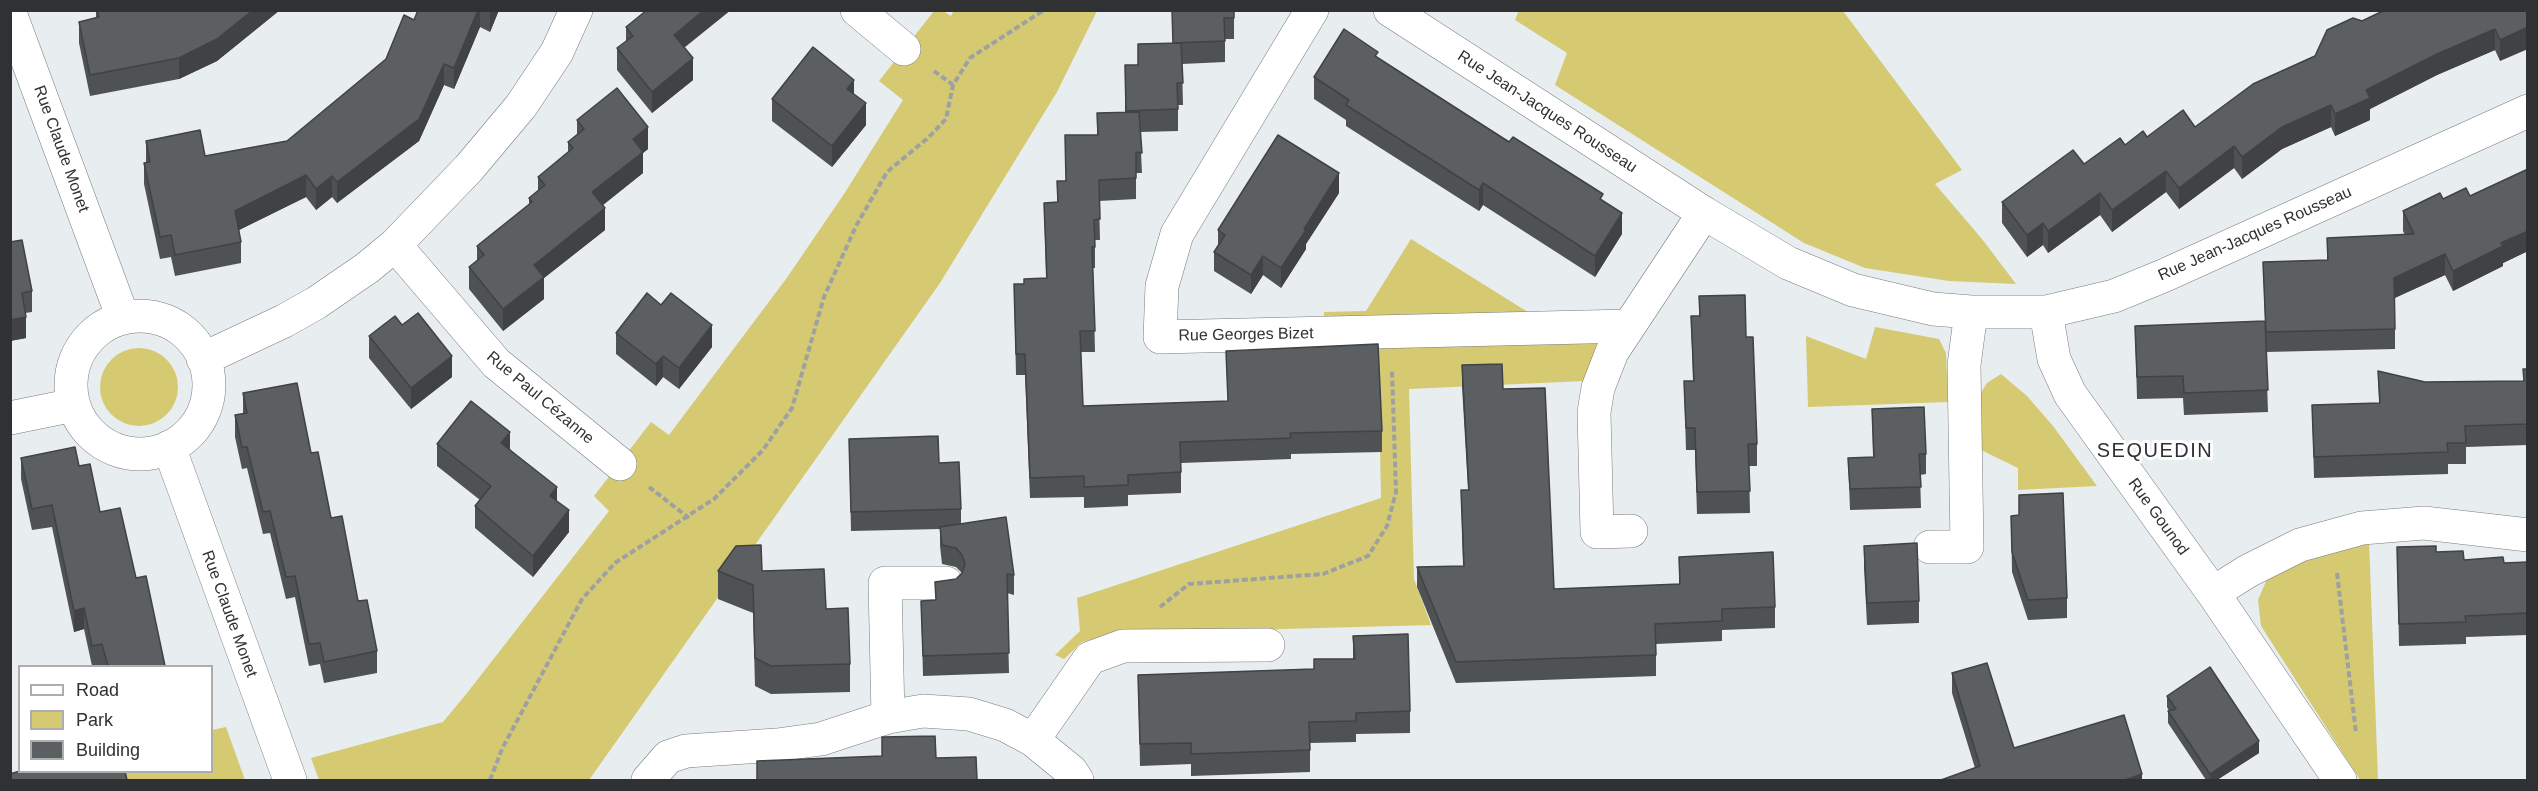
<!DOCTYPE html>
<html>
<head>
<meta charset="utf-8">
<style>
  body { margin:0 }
  #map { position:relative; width:2538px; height:791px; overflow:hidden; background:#e8edef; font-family:Helvetica,sans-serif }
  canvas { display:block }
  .frame { position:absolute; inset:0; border:12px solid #2f3132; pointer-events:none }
  .legend { position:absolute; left:18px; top:665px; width:195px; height:108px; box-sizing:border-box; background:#fff; border:2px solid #acadad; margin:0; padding:8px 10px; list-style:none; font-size:18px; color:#2f3132 }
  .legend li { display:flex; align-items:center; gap:12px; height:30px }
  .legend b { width:30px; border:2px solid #acadad }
</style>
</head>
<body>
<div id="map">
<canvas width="2538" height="791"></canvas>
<div class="frame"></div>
<ul class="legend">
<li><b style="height:8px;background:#fff"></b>Road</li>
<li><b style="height:16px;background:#d5c972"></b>Park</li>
<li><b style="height:16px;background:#5b5f61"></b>Building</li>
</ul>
</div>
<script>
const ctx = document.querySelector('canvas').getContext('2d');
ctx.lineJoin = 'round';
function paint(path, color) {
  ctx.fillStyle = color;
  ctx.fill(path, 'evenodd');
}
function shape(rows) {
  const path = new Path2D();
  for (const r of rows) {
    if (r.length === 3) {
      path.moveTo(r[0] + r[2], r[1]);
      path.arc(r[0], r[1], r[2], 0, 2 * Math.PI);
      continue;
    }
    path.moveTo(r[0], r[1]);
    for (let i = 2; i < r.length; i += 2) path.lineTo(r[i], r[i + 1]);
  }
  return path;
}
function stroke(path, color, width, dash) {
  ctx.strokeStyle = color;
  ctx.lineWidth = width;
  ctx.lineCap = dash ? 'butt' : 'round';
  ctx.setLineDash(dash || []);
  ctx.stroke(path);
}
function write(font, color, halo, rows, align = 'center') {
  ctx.font = font + ' Helvetica,sans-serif';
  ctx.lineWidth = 6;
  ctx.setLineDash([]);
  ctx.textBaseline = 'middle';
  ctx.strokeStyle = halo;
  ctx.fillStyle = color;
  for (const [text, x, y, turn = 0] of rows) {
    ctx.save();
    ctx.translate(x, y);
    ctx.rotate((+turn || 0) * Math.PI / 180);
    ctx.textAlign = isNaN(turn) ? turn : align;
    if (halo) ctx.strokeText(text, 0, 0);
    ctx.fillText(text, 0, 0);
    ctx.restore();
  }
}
const green = shape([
  [954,10,1097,11,1057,92,940,283,589,780,319,780,311,758,443,722,467,693,609,511,594,496,651,422,669,435,786,279,844,194,903,100,879,81,934,11,943,11,951,16],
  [1519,10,1843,11,1962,170,1935,184,1982,239,2016,284,1949,281,1865,268,1804,243,1555,85,1567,53,1515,20],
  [1411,239,1539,319,1324,318,1324,312,1366,311],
  [1875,327,1939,339,1946,353,1948,402,1808,407,1806,336,1866,359],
  [1598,341,1584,381,1409,389,1414,579,1431,625,1134,633,1107,636,1082,642,1064,659,1055,655,1080,631,1077,598,1381,498,1378,342],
  [139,387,39],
  [2001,374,2027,396,2053,426,2097,486,2018,490,2018,468,1981,450,1979,396,1987,383],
  [2369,541,2378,780,2360,780,2261,626,2258,600,2267,579,2283,565],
  [226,727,245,780,11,780,10,777,35,772,212,772,212,730]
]);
const path = shape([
  [934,71,953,85],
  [649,487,689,518],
  [2337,573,2356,733],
  [1160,607,1189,584,1323,574,1368,556,1387,526,1396,492,1392,370],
  [490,780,502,749,582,599,615,563,714,499,763,450,792,408,824,297,856,226,887,172,929,137,946,119,953,85,970,58,1044,10]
]);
const street = shape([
  [857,10,904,49],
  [1312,10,1177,234,1162,286,1160,337,1628,326],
  [1390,10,1704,213,1788,263,1853,290,1933,309,1971,312,2046,312,2114,296,2163,276,2528,111],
  [10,13,123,318],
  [395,245,496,363,620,464],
  [2046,312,2054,359,2070,394,2213,593,2340,780],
  [140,385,69],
  [203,359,284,321,316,303,367,268,395,245,469,168,521,106,557,52,576,10],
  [10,418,74,405],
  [169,447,290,780],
  [1631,531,1597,532,1594,412,1598,388,1612,352,1704,213],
  [1930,547,1967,547,1964,365,1971,312],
  [2213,593,2248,571,2300,545,2362,528,2424,523,2528,535],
  [888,717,885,583,946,583],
  [1033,740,1090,658,1123,646,1268,645],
  [648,780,668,757,686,751,777,745,821,739,888,717,923,711,969,714,1005,725,1033,740,1071,771,1077,780]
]);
const wall = shape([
  [96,10,280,10,217,61,179,79,90,96,79,43,79,22,96,18],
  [418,10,499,10,490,32,480,27,454,89,444,85,419,141,337,203,332,197,316,210,306,197,239,230,241,242,241,263,175,276,171,257,160,259,144,184,144,163,146,162,146,141,205,156,287,141,386,59,414,20],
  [1172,10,1234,10,1234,39,1225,39,1225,62,1182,64,1183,105,1178,105,1178,131,1140,132,1142,173,1136,173,1136,199,1099,201,1100,240,1095,240,1095,268,1093,268,1095,352,1081,352,1083,406,1228,401,1226,351,1382,431,1382,452,1291,454,1291,459,1181,463,1181,493,1128,495,1128,506,1084,508,1084,497,1030,498,1025,375,1016,375,1014,284,1024,284,1046,278,1044,203,1057,202,1057,181,1066,181,1065,135,1097,135,1097,113,1125,113,1125,65,1138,65,1138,44,1173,43],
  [2528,10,2500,61,2495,50,2437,75,2370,109,2370,120,2335,136,2331,127,2282,149,2242,179,2234,168,2179,209,2166,192,2112,232,2100,215,2048,253,2043,245,2027,257,2002,223,2002,202,2125,145,2147,137,2195,127,2315,56,2362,21],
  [626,27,685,48,693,80,652,113,617,70,617,48,626,42],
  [1378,58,1603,201,1622,234,1595,277,1483,205,1479,211,1346,126,1346,120,1314,99,1314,77],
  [772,99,866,125,832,167,772,121],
  [577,120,648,149,643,153,643,173,602,205,605,230,544,278,544,299,503,331,469,289,469,267,477,261,477,246,529,205,529,198,538,191,538,177,568,152,568,142,577,135],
  [2528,169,2528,251,2503,263,2503,266,2453,291,2445,275,2395,298,2395,349,2266,352,2268,412,2184,415,2183,398,2137,399,2135,326,2265,321,2263,262,2327,260,2327,238,2405,235,2403,231,2403,211,2443,199,2470,196],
  [1339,193,1306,244,1306,249,1281,288,1263,275,1251,294,1214,271,1214,252,1218,246,1218,230],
  [10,242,32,291,32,312,25,313,26,338,10,341],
  [1699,296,1746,337,1757,444,1757,466,1749,466,1750,513,1697,514,1695,450,1686,450,1684,381,1693,381,1691,316,1699,316],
  [616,333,712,347,679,389,663,377,656,386,616,354],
  [369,336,452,377,411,409,369,358],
  [1462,365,1503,389,1554,589,1679,584,1679,557,1775,607,1775,628,1722,630,1722,641,1656,644,1656,676,1456,683,1417,587,1417,567,1463,566,1461,490,1468,490,1462,386],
  [2528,369,2528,445,2466,447,2466,464,2448,464,2448,474,2314,478,2312,405,2379,403,2378,371,2425,382,2523,381],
  [243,393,311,453,358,601,377,651,377,673,324,683,320,664,309,666,295,597,286,599,270,533,263,534,247,468,242,469,235,437,235,415,243,414],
  [1872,409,1926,454,1926,474,1920,475,1921,508,1850,510,1848,458,1873,457],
  [849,439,939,463,961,509,961,524,1014,575,1014,595,1007,593,1009,673,923,676,921,601,935,600,962,573,956,567,942,564,940,546,940,529,851,531],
  [437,444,510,449,557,501,569,532,533,577,475,528,475,506,480,500,437,466],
  [21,458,79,466,100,512,136,578,165,666,103,666,102,665,92,666,84,629,74,632,52,527,32,530,21,479],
  [2011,516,2067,598,2067,618,2028,620,2012,572],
  [1864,546,1919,601,1919,623,1867,625,1864,567],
  [2397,547,2436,552,2464,560,2504,563,2528,562,2528,635,2466,637,2466,644,2399,646],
  [718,571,762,571,826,609,850,664,850,692,771,694,755,686,753,613,718,599],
  [1353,636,1410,711,1410,733,1356,734,1356,742,1310,743,1310,772,1191,776,1191,764,1140,766,1138,675,1314,669,1353,659],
  [1952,673,2014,748,2142,780,1975,768,1952,693],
  [2167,696,2259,753,2217,780,2206,780,2168,723,2168,711,2169,711,2167,707]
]);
const shadedWall = shape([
  [253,10,280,10,217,61,179,79,179,58],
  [478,10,480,10,480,27,454,89,454,68],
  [490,10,499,10,490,32],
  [704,10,731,10,674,56,674,35],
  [2528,27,2528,49,2500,61,2500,40],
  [2495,29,2495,50,2437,75,2370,109,2370,120,2335,136,2335,114,2366,90,2437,54],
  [693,58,693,80,652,113,652,92],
  [444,64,444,85,419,141,337,203,337,182],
  [854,80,854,101,847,89],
  [866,103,866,125,832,167,832,146],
  [2331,105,2331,127,2282,149,2242,179,2242,157,2282,127],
  [648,127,648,149,643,153,643,173,592,214,592,192,633,139],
  [2234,146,2234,168,2179,209,2179,188],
  [2166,171,2166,192,2112,232,2112,210],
  [1339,173,1339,193,1306,244,1306,249,1281,288,1281,268,1304,229],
  [306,175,306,197,235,232,235,211],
  [332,176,332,197,316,210,316,189],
  [1483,183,1483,205,1479,211,1479,190],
  [2100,193,2100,215,2048,253,2048,231],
  [605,208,605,230,544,278,544,299,503,331,503,309,534,265],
  [1622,213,1622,234,1595,277,1595,256],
  [2043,223,2043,245,2027,257,2027,235],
  [2528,231,2528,251,2503,263,2503,266,2453,291,2453,271,2501,243],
  [2445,254,2445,275,2394,298,2394,278],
  [1263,256,1263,275,1251,294,1251,275],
  [26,317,26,338,10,341,10,320],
  [712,325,712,347,679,389,679,368],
  [452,356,452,377,411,409,411,388],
  [663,356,663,377,656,386,656,364],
  [510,432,510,453,501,443],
  [557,487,557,509,550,496],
  [569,510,569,532,533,577,533,556],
  [84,608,84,629,74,632,74,611],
  [2259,741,2259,753,2217,780,2210,780,2210,774],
  [2142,774,2142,780,2125,780]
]);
const building = shape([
  [97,10,253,10,217,39,179,58,90,75,79,22,99,17,97,10],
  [418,10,478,10,454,68,444,64,419,119,337,182,332,176,316,189,306,175,235,211,241,242,175,255,171,235,160,237,144,163,150,162,146,141,200,130,205,156,287,141,386,59,404,15,414,20,418,10],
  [647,10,704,10,674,35,693,58,652,92,617,48,633,36,626,27,647,10],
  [1172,10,1234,10,1234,18,1224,18,1225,41,1173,43,1172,10],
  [2385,10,2528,10,2528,27,2500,40,2495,29,2437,54,2366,90,2370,98,2335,114,2331,105,2282,127,2242,157,2234,146,2179,188,2166,171,2112,210,2100,193,2048,231,2043,223,2027,235,2002,202,2073,150,2084,164,2120,138,2125,145,2143,131,2147,137,2183,110,2195,127,2253,84,2315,56,2327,30,2353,18,2362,21,2385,10],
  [1344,29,1378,52,1375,56,1509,142,1513,137,1603,194,1600,199,1622,213,1595,256,1483,183,1479,190,1346,105,1349,100,1314,77,1344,29],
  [1181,43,1183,83,1177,83,1178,109,1126,111,1125,65,1138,65,1138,44,1181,43],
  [813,47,854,80,847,89,866,103,832,146,772,99,813,47],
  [617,88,648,127,633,139,643,152,592,192,605,208,534,265,544,277,503,309,469,267,484,255,477,246,532,202,529,198,545,185,538,177,573,148,568,142,584,129,577,120,617,88],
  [1139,112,1142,153,1136,152,1136,178,1099,180,1100,219,1094,220,1095,247,1092,247,1095,331,1080,331,1083,406,1228,401,1226,351,1378,344,1382,431,1290,433,1291,438,1180,442,1181,472,1128,475,1128,485,1084,487,1084,476,1030,478,1025,354,1016,354,1014,284,1024,284,1024,279,1047,278,1044,203,1058,202,1057,181,1066,181,1065,135,1098,135,1097,113,1139,112],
  [1278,135,1339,173,1304,229,1306,230,1281,268,1263,256,1251,275,1214,252,1225,235,1218,230,1278,135],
  [2528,169,2528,231,2501,243,2503,246,2453,271,2445,254,2394,278,2395,329,2266,332,2263,262,2328,260,2327,238,2414,234,2403,211,2440,193,2443,199,2466,188,2470,196,2528,169],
  [22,240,32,291,22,293,26,317,10,320,10,242,22,240],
  [647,293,661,305,671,293,712,325,679,368,663,356,656,364,616,333,647,293],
  [1745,295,1746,337,1753,337,1757,444,1748,444,1750,491,1697,492,1695,428,1686,428,1684,381,1694,381,1691,316,1700,316,1699,296,1745,295],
  [418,313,452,356,411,388,369,336,395,316,402,325,418,313],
  [2265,321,2268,390,2184,393,2183,376,2137,377,2135,326,2265,321],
  [1502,364,1503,389,1545,388,1554,589,1680,584,1679,557,1773,552,1775,607,1722,609,1722,621,1655,624,1656,655,1456,662,1417,567,1464,566,1461,490,1469,490,1462,365,1502,364],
  [2523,369,2528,369,2528,424,2465,426,2466,443,2447,443,2448,452,2314,457,2312,405,2380,403,2378,371,2425,382,2524,381,2523,369],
  [297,383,311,453,318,452,331,518,342,516,358,601,367,600,377,651,324,662,320,643,309,644,295,576,286,577,270,511,263,512,247,447,242,447,235,415,247,413,243,393,297,383],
  [471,401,510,432,501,443,557,487,550,496,569,510,533,556,475,506,491,486,437,444,471,401],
  [1924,407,1926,454,1919,454,1921,487,1850,489,1848,458,1874,457,1872,409,1924,407],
  [938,436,939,463,959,462,961,509,851,512,849,439,938,436],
  [75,447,79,466,90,464,100,512,120,508,136,578,146,576,165,666,108,666,102,644,92,646,84,608,74,611,52,505,32,509,21,458,75,447],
  [2063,493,2067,598,2028,600,2012,552,2011,516,2019,515,2019,495,2063,493],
  [1006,517,1014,575,1007,574,1009,653,923,656,921,601,936,600,935,582,956,579,962,573,965,564,962,555,956,548,942,545,940,527,1006,517],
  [1917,543,1919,601,1867,603,1864,546,1917,543],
  [761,545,762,571,824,569,826,609,848,608,850,664,771,666,755,658,753,585,718,571,736,546,761,545],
  [2436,546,2436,552,2463,551,2464,560,2503,557,2504,563,2528,562,2528,613,2465,616,2466,622,2399,624,2397,547,2436,546],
  [1408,634,1410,711,1356,713,1356,721,1309,722,1310,750,1191,754,1191,743,1140,744,1138,675,1314,669,1314,659,1355,659,1353,636,1408,634],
  [1987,663,2014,748,2124,715,2142,774,2125,780,1941,780,1980,766,1952,673,1987,663],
  [2210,667,2259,741,2210,774,2168,711,2176,709,2167,696,2210,667],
  [935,736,936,758,976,757,977,780,757,780,757,761,882,756,882,737,935,736],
  [20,771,125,771,127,780,10,780,10,774,20,771]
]);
const streetNames = [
  ["Rue Jean-Jacques Rousseau",1547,112,33],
  ["Rue Claude Monet",61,149,70],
  ["Rue Jean-Jacques Rousseau",2255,234,-24],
  ["Rue Georges Bizet",1246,335,-1],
  ["Rue Paul Cézanne",540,398,40],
  ["Rue Gounod",2158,517,54],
  ["Rue Claude Monet",229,614,70]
];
const quarterNames = [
  ["SEQUEDIN",2155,451]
];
paint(green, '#d5c972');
stroke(street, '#787c7e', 34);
stroke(path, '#9da1a3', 4, [6, 3]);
stroke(street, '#fff', 33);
paint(wall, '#4e5253');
paint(shadedWall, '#404244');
paint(building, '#5b5f61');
stroke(building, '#404244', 1.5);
write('16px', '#2f3132', '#fff', streetNames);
ctx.letterSpacing = '1.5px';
write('20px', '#2f3132', '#fff', quarterNames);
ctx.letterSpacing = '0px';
</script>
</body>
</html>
